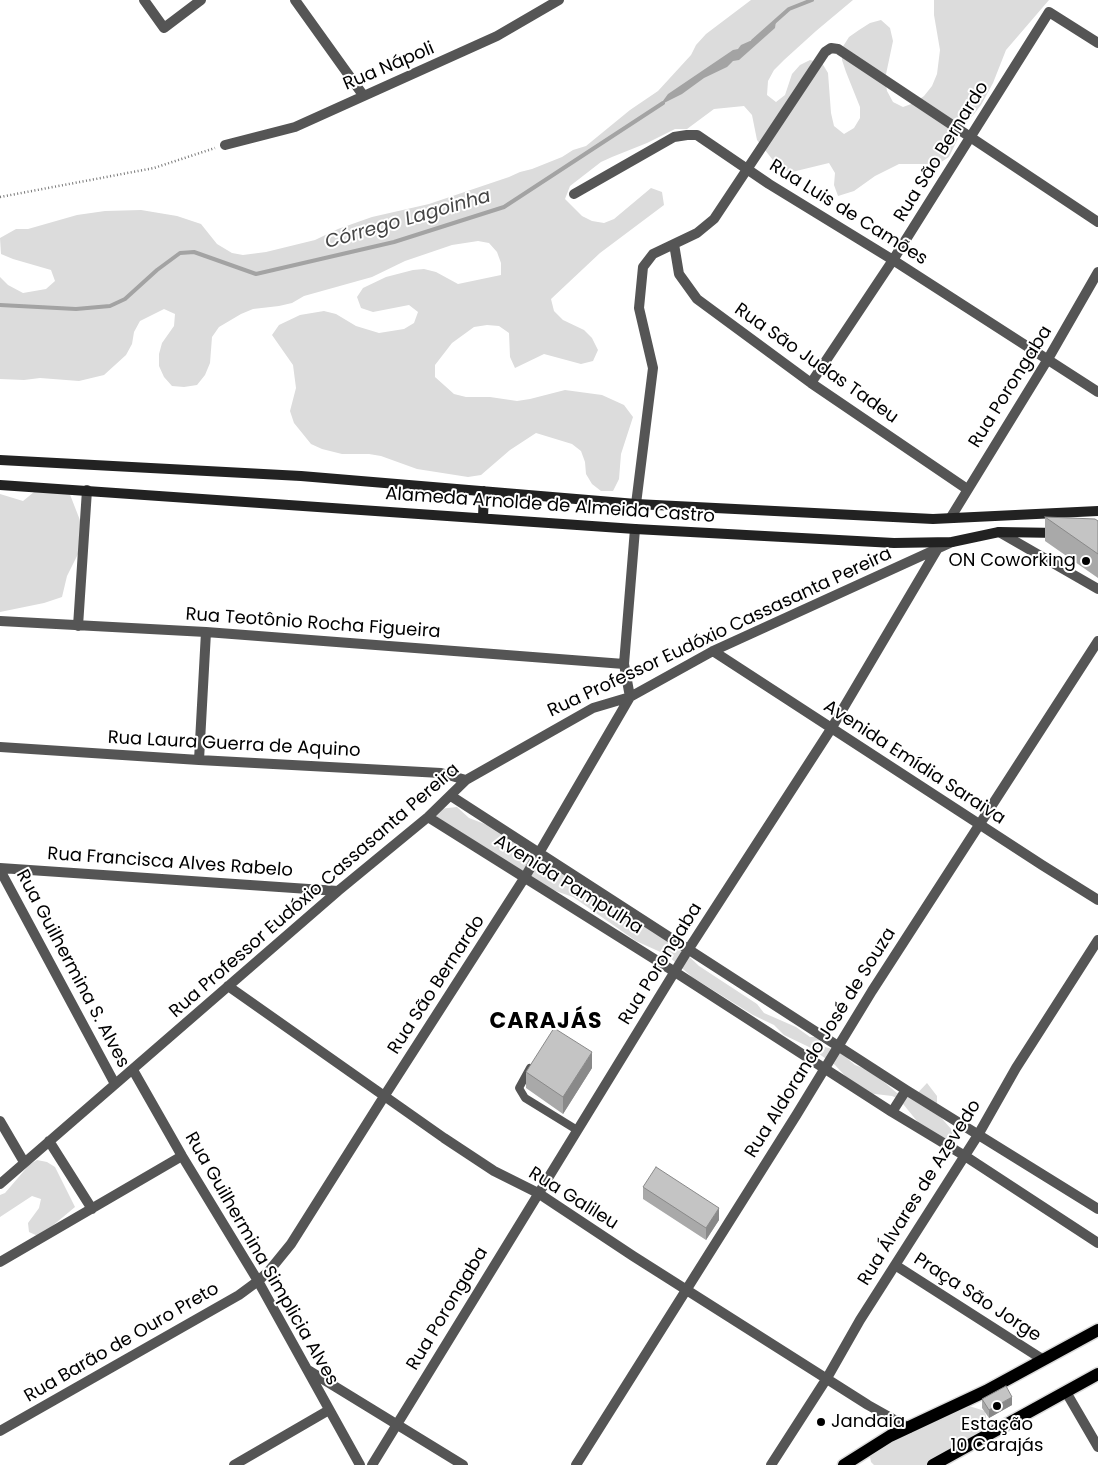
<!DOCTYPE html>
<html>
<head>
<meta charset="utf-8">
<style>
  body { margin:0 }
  canvas { display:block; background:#fff }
</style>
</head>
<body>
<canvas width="1098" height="1465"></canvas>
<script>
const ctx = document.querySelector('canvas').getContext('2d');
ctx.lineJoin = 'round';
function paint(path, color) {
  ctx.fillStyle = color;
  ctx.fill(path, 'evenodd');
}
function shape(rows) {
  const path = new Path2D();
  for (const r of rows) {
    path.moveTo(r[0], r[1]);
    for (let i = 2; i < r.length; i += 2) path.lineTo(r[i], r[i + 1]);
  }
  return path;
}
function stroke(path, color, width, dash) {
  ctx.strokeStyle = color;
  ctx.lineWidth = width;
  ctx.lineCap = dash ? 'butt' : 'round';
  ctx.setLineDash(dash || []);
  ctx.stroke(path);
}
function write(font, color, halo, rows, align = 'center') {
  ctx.font = font + ' Poppins,sans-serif';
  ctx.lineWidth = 4;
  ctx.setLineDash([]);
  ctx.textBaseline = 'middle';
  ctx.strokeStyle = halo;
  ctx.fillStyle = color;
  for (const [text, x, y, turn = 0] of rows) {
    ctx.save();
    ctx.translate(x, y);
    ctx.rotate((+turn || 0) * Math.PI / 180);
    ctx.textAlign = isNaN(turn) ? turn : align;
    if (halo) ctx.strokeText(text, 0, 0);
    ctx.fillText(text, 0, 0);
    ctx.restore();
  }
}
const green = shape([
  [751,0,853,0,816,31,784,60,774,70,768,81,767,95,776,102,785,95,792,74,800,65,810,60,822,63,828,73,831,113,834,126,844,134,854,128,860,118,860,107,846,72,842,60,842,48,849,37,859,30,870,23,881,20,890,28,893,41,885,79,887,91,893,102,903,107,914,103,924,96,932,86,937,74,940,50,934,15,934,0,1049,0,1006,50,993,83,981,105,974,114,965,124,949,157,938,164,899,164,875,176,854,191,838,196,834,185,835,173,829,163,792,172,780,169,757,140,752,115,744,106,714,109,687,129,675,129,647,143,612,157,601,162,570,186,565,199,582,216,592,221,604,223,614,219,651,188,662,192,664,205,600,253,551,299,554,311,563,320,584,330,592,338,598,350,593,361,581,364,544,354,515,368,510,357,509,333,499,326,487,325,474,327,452,343,435,365,435,377,454,394,466,397,490,397,517,401,530,399,565,390,602,395,624,405,633,417,621,454,619,479,613,491,601,491,592,484,586,474,585,462,581,451,572,444,536,433,510,450,481,475,468,477,417,469,381,456,369,454,342,454,322,449,311,444,294,423,290,411,296,388,293,365,272,335,279,325,300,315,324,311,336,314,356,326,379,333,404,329,414,323,418,312,409,305,373,312,361,308,357,297,363,288,386,277,413,270,424,269,436,272,458,284,501,275,501,263,497,252,489,243,478,241,452,245,405,261,372,277,304,296,292,303,279,306,253,309,241,314,219,327,212,337,210,363,205,375,197,385,184,387,172,386,164,377,159,366,159,354,162,343,174,326,175,314,164,309,140,321,134,332,132,344,126,355,104,375,79,381,40,378,24,380,0,379,0,277,8,285,23,293,46,289,55,281,51,270,13,259,1,254,0,238,16,229,28,229,77,215,105,211,141,210,177,216,201,224,217,244,232,253,243,255,266,252,315,240,338,229,372,217,429,204,509,177,520,172,532,169,562,157,573,150,586,146,630,110,658,91,691,55,696,45,706,34],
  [34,492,69,492,83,528,82,546,67,576,62,597,44,603,0,612,0,494,23,501],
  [457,807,469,818,498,829,530,856,547,861,593,898,610,907,623,917,635,921,678,946,699,966,757,1004,764,1013,796,1027,810,1037,818,1037,825,1047,841,1051,849,1060,855,1065,871,1071,897,1093,908,1092,912,1099,927,1083,937,1096,937,1113,952,1130,952,1134,947,1139,939,1138,921,1126,899,1099,892,1096,867,1093,847,1078,835,1065,809,1047,784,1035,774,1025,753,1015,692,977,667,955,636,941,573,897,550,889,438,820,435,813,439,809],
  [37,1160,47,1162,55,1167,75,1207,45,1232,38,1236,29,1232,28,1223,39,1208,41,1199,32,1196,0,1217,0,1195,5,1193,29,1165],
  [969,1406,985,1411,988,1428,938,1455,926,1465,874,1465,871,1462,870,1457,871,1452]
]);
const water = shape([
  [776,21,775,28,739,60,733,61,727,67,704,78,682,94,660,105,668,94,733,50,738,49,741,45,750,41,755,40]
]);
const stream = shape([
  [753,41,789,9,812,0],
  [0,305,76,309,110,306,125,299,157,270,180,253,194,252,256,274,394,242,504,207,663,103]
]);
const path = shape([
  [0,197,154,168,215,148]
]);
const service = shape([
  [530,1068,519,1088,525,1098,577,1130]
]);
const minor = shape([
  [144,0,164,28,201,0],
  [295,0,363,95],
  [225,145,295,127,497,36,559,0],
  [574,194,674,137,687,135,697,135,769,184,893,260,1098,392],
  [674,244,679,274,697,299,811,383,967,489],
  [811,383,893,260,1049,12,1098,43],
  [636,504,653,368,639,308,643,267,653,254,697,233,714,219,825,52,831,48,838,49,1098,222],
  [951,517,1048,359,1098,272],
  [999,532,1098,589],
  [0,621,206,632,624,664],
  [78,626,87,490],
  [713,651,1042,865,1098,900],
  [0,747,199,760,441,773,466,780],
  [199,760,206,632],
  [451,796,906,1090,1098,1209],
  [428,817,675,972,892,1112,965,1156,1098,1243],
  [0,868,338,891],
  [0,870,115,1084],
  [228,986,444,1138,494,1171,538,1193,633,1256,868,1405,909,1428],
  [133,1070,182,1156,258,1281,360,1465],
  [892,1112,906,1090],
  [0,1121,24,1162],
  [49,1141,92,1209],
  [0,1184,338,891,428,817,466,780,593,708,630,697,713,651,952,542],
  [0,1262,182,1156],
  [895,1265,1042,1359],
  [308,1370,463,1465],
  [1066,1392,1098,1447],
  [0,1431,239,1295,258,1281,269,1271,291,1244,385,1095,525,877,630,697,624,664,635,529],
  [234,1465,329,1410],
  [372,1465,688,950,831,729,938,548],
  [576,1465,797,1114,872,991,1098,641],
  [771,1465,827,1378,860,1320,978,1135,1016,1068,1098,940]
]);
const secondary = shape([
  [0,460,301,476,636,504,933,519,1098,511],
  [0,485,635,529,894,543,952,542,999,532,1059,533],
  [483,518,484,491]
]);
const primary = shape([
  [844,1465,890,1436,986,1391,1098,1330],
  [933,1465,1098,1374]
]);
const wall = shape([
  [1045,517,1098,521,1098,578,1045,541],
  [592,1068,563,1114,526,1088,526,1072],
  [643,1187,719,1220,706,1240,643,1199],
  [982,1399,1012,1405,989,1418,982,1408]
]);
const shadedWall = shape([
  [592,1052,592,1068,563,1114,563,1097],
  [719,1208,719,1220,706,1240,706,1228],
  [1012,1397,1012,1405,989,1418,989,1410]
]);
const building = shape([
  [1045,517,1095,519,1098,521,1098,554,1045,517],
  [554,1028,592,1052,563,1097,526,1072,554,1028],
  [656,1167,719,1208,706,1228,643,1187,656,1167],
  [1006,1386,1012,1397,989,1410,982,1399,1006,1386]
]);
const markers = [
  [1086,561,5,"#000"],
  [997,1406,5,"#000"],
  [821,1422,5,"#000"]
];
const streetNames = [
  ["Rua Nápoli",389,67,-23],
  ["Rua São Bernardo",942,152,-58],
  ["Rua Luis de Camões",848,213,32],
  ["Rua São Judas Tadeu",816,364,35],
  ["Rua Porongaba",1011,387,-58],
  ["Alameda Arnolde de Almeida Castro",550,506,4],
  ["Rua Teotônio Rocha Figueira",313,624,4],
  ["Rua Professor Eudóxio Cassasanta Pereira",720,633,-25],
  ["Rua Laura Guerra de Aquino",234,745,3],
  ["Avenida Emídia Saraiva",914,763,33],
  ["Rua Francisca Alves Rabelo",170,863,4],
  ["Avenida Pampulha",568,885,32],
  ["Rua Professor Eudóxio Cassasanta Pereira",315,891,-41],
  ["Rua Porongaba",661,964,-58],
  ["Rua Guilhermina S. Alves",72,969,62],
  ["Rua São Bernardo",437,985,-57],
  ["Rua Aldorando José de Souza",821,1043,-58],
  ["Rua Álvares de Azevedo",920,1193,-58],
  ["Rua Galileu",573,1199,32],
  ["Rua Guilhermina Simplicia Alves",261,1259,60],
  ["Praça São Jorge",977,1298,33],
  ["Rua Porongaba",448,1309,-59],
  ["Rua Barão de Ouro Preto",122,1343,-30]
];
const poiNames = [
  ["ON Coworking",1076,561],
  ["Jandaia",831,1422,"left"],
  ["Estação",997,1425,"center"],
  ["10 Carajás",997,1446,"center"]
];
const waterNames = [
  ["Córrego Lagoinha",408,220,-16]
];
const districtNames = [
  ["CARAJÁS",546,1022]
];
paint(green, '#dcdcdc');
paint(water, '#a3a3a3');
stroke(stream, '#a3a3a3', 4);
stroke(primary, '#dbdbdb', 15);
stroke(path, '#777', 2.5, [1, 2.5]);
stroke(service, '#555', 8);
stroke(minor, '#555', 10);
stroke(secondary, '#222', 10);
stroke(primary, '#000', 12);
paint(wall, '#a9a9a9');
paint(shadedWall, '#898989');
paint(building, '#c4c4c4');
stroke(building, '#898989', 1);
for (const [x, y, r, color] of markers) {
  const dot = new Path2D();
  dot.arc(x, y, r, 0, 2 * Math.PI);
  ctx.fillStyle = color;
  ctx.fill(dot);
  stroke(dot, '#fff', 2);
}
write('18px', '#000', '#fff', streetNames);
write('18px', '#000', '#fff', poiNames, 'right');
write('italic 19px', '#444', '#fff', waterNames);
ctx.letterSpacing = '1px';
write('bold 22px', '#000', '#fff', districtNames);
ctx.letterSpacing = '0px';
</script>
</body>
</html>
